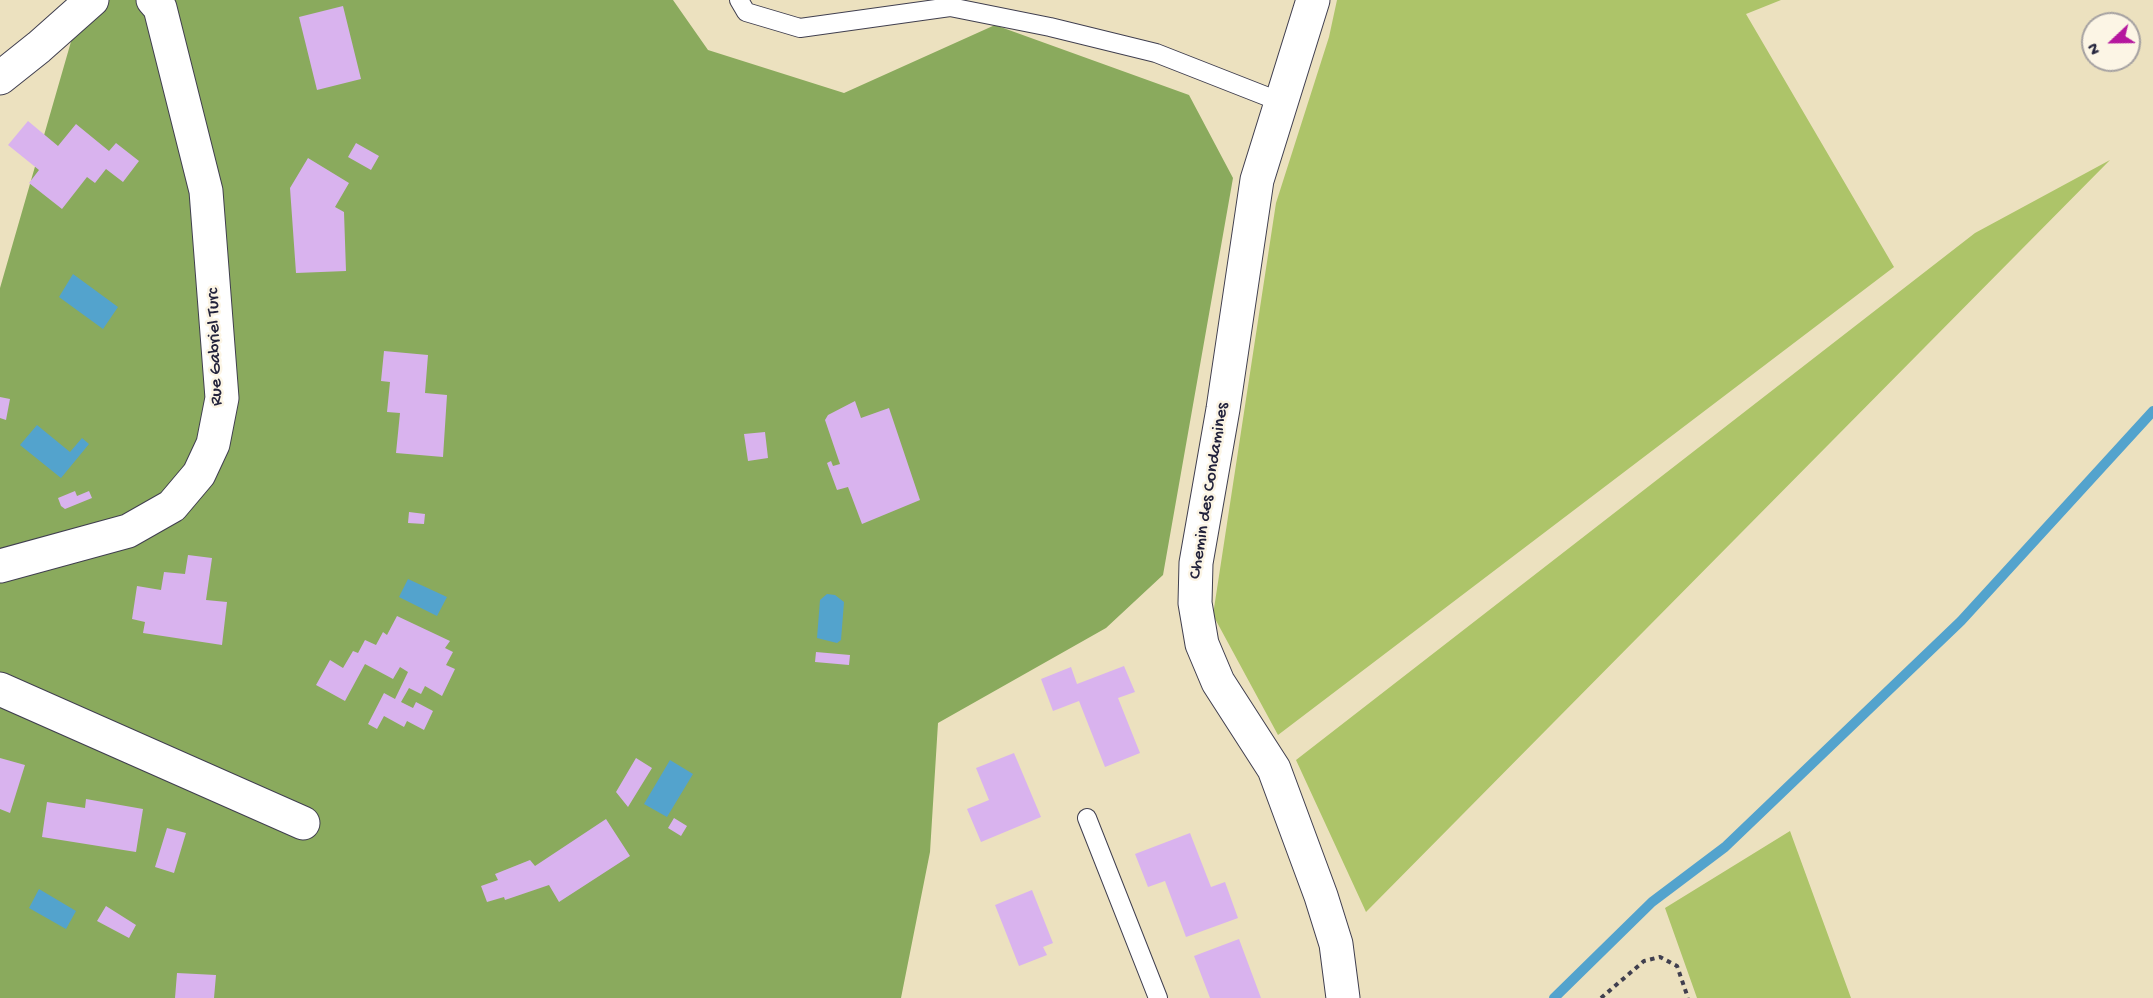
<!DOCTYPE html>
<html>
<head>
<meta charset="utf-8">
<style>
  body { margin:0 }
  #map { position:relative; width:2153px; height:998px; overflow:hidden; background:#ece1bf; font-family:"Gochi Hand",sans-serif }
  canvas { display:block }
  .north { position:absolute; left:2081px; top:12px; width:60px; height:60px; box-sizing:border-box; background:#fcf5e5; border:2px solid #a5a1a1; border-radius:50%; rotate:248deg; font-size:16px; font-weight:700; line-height:24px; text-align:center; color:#22223b }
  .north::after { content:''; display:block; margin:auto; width:21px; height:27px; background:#b5179e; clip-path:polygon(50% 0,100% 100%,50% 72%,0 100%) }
</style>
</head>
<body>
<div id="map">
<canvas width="2153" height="998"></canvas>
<div class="north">N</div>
</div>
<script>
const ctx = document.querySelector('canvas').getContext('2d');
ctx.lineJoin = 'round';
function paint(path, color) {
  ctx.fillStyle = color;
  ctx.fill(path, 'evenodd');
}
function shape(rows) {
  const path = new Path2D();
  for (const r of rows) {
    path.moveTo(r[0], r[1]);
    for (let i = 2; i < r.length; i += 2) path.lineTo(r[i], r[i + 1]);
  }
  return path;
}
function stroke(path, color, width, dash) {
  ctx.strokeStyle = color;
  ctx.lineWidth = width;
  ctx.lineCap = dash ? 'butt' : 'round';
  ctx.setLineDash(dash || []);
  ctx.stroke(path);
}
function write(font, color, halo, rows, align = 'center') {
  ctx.font = font + ' "Gochi Hand",sans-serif';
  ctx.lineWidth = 5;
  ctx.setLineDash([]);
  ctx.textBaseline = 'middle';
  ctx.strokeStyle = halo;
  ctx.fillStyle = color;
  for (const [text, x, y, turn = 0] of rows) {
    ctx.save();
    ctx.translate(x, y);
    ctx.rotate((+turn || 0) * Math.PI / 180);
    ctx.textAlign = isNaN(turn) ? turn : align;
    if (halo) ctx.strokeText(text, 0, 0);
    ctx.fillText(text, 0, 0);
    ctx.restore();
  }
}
const green = shape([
  [1337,0,1781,0,1746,14,1894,267,1278,735,1213,615,1276,203,1329,37],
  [2110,160,1366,912,1296,760,1975,233],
  [1790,831,1851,998,1697,998,1665,908]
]);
const forest = shape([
  [83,0,673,0,708,50,844,93,995,25,1189,95,1233,178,1163,575,1106,628,938,723,930,852,901,998,0,998,0,288]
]);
const water = shape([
  [73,274,118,307,103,329,59,297],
  [37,425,70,452,82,438,89,444,61,478,20,445],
  [408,579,447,597,437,616,399,597],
  [827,594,835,595,844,602,841,640,837,643,817,638,820,600],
  [670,760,693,774,667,817,644,804],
  [39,889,76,911,66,929,29,908]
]);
const stream = shape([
  [1554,998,1652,902,1725,847,1961,621,2153,411]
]);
const building = shape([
  [343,6,361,79,317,90,299,17],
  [28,121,58,146,76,124,109,151,116,143,139,161,123,182,106,169,95,183,87,177,62,209,29,183,39,170,8,145],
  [356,143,379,156,371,170,348,157],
  [308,158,349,183,335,207,344,212,346,271,296,273,290,188],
  [384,351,428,355,425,393,447,395,443,457,396,453,400,413,387,412,390,382,381,381],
  [0,397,10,399,6,420,0,418],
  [855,401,861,418,889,408,920,500,862,524,848,487,837,490,827,463,831,461,833,466,840,464,825,420,828,415],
  [765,432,768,458,748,461,744,434],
  [75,491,77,496,89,491,92,498,65,509,61,506,58,498],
  [409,512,425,514,424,524,408,523],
  [188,555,212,558,206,600,227,602,222,645,143,633,145,622,132,619,137,586,161,590,164,572,185,574],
  [397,616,450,641,445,648,453,652,446,665,455,669,442,696,425,686,421,694,409,688,401,702,413,708,416,702,433,711,424,730,407,721,404,727,384,716,377,729,368,724,384,693,395,699,408,672,400,667,393,679,365,664,345,701,316,685,330,660,343,668,353,651,358,653,365,640,376,645,383,632,387,635],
  [816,652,850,655,849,665,815,662],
  [1124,666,1135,692,1118,698,1140,753,1105,767,1079,701,1053,711,1041,679,1071,667,1077,684],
  [1014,753,1041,817,981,842,967,809,989,800,976,768],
  [0,758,25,765,10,813,0,809],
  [636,758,652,768,628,807,616,792],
  [86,799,143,809,136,852,42,837,47,802,85,808],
  [674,818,687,826,681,836,668,828],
  [606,819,630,856,559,902,549,885,505,900,504,897,487,902,481,886,498,880,495,874,530,860,535,866],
  [167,828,186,833,174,873,155,867],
  [1190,833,1211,887,1225,882,1238,918,1186,937,1165,881,1148,887,1135,854],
  [1032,890,1053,943,1043,947,1047,955,1019,966,995,905],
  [106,906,136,925,129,938,97,921],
  [1239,939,1261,998,1210,998,1194,956],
  [177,973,216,975,214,998,175,998]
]);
const path = shape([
  [1601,998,1644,961,1660,957,1677,966,1688,998]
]);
const service = shape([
  [739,0,746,12,800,28,950,7,1050,27,1156,53,1281,102],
  [1087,818,1158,998]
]);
const minor = shape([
  [1313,0,1257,180,1223,409,1196,563,1195,603,1202,644,1218,682,1274,769,1321,896,1336,944,1343,998],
  [0,78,39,47,92,0],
  [0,566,128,531,172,506,199,474,213,444,222,398,206,191,160,8,153,0],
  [0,689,303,823]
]);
const streetNames = [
  ["Rue Gabriel Turc",216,347,-92],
  ["Chemin des Condamines",1210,491,-81]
];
paint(green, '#adc469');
paint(forest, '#8aaa5d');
paint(water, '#53a3cd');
stroke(stream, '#53a3cd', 10);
paint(building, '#d9b3ee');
stroke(service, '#403f4f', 20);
stroke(minor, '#403f4f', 35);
stroke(path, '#403f4f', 4, [4.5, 4.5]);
stroke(service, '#fff', 18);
stroke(minor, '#fff', 33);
write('18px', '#22223b', '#fcf5e5', streetNames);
</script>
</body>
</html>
